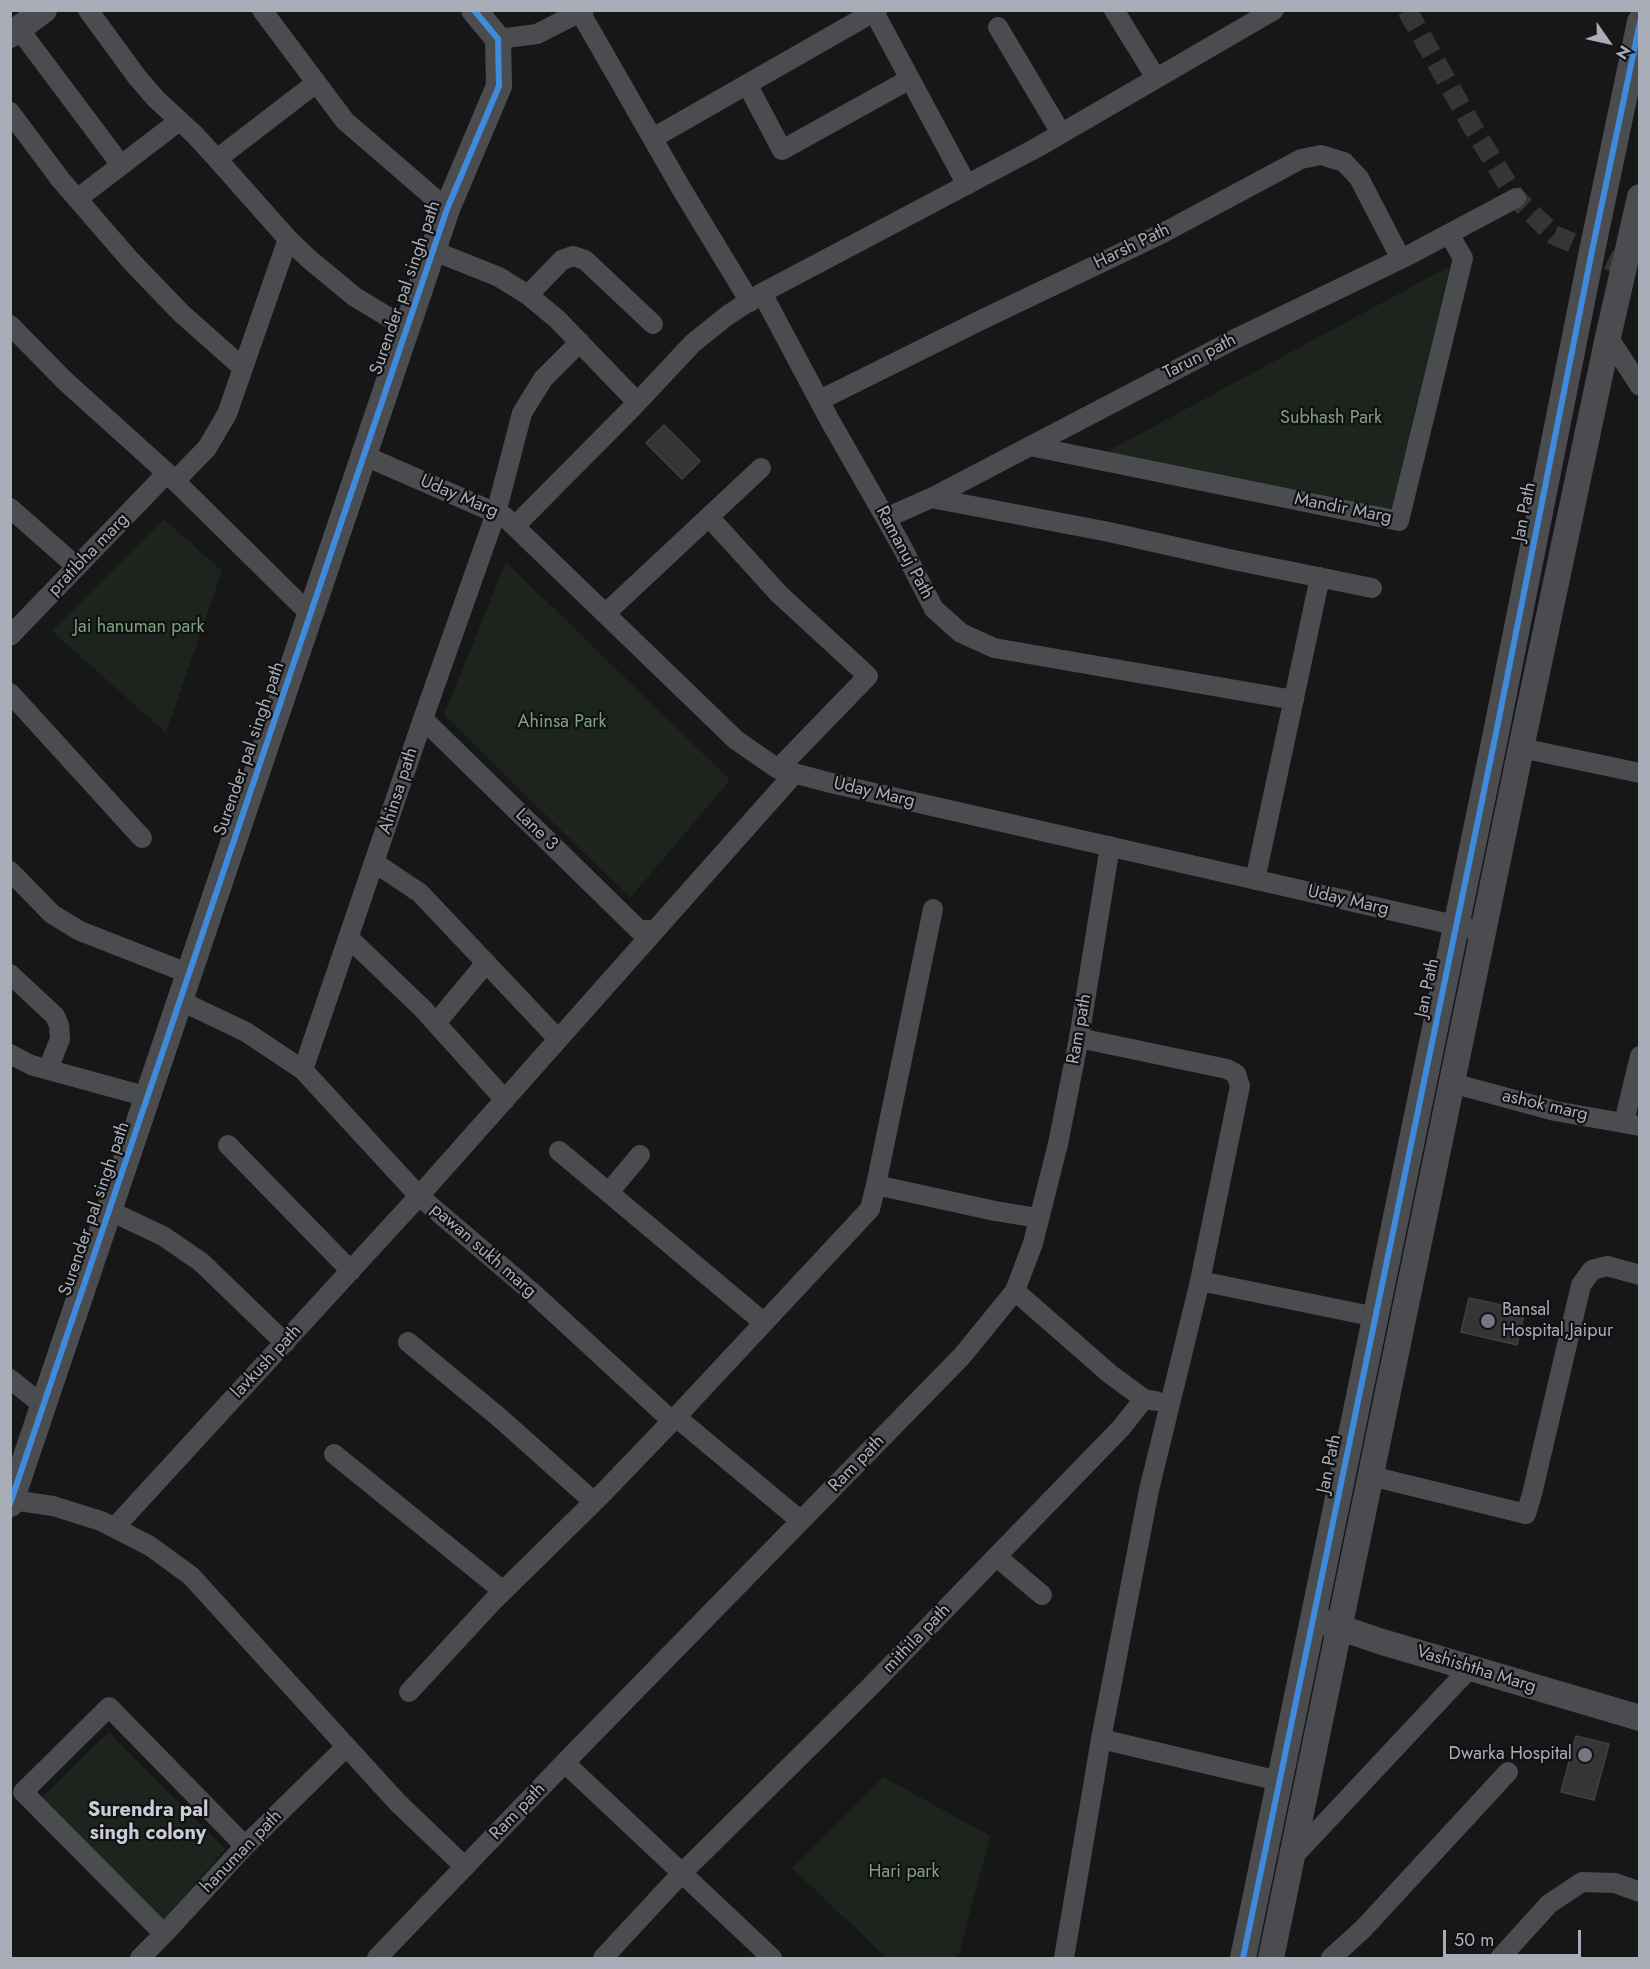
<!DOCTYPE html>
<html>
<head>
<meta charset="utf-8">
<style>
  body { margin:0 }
  #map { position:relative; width:1650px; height:1969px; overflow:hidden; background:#171717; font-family:Jost,sans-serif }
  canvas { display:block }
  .frame { position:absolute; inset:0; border:12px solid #a8adb8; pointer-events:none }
  .north { position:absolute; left:1578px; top:12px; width:60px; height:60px; -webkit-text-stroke:4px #111113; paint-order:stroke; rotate:124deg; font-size:16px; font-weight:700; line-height:24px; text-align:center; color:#a8adb8 }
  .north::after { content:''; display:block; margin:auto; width:21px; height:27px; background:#a8adb8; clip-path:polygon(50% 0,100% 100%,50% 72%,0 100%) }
  .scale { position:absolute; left:1443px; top:1930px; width:138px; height:27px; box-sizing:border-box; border:3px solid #a8adb8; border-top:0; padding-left:8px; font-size:18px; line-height:21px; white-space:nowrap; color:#a8adb8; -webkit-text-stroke:4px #111113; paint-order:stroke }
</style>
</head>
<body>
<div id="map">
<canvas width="1650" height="1969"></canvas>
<div class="frame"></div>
<div class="north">N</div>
<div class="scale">50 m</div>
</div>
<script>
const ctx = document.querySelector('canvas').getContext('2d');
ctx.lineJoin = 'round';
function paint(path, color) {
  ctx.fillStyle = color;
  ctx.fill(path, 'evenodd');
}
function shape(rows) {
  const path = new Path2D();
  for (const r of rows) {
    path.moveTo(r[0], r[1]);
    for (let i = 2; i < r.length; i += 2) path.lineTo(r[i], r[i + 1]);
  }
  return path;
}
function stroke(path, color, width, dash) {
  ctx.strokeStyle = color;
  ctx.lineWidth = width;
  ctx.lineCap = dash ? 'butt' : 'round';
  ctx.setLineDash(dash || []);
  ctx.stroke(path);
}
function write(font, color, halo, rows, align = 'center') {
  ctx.font = font + ' Jost,sans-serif';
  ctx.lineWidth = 4.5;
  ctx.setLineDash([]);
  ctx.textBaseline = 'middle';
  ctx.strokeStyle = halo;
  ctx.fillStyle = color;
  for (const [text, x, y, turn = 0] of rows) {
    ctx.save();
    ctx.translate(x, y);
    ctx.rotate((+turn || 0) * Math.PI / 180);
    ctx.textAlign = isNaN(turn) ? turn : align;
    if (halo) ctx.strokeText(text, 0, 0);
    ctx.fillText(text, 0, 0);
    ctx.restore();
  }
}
const green = shape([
  [1450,266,1391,510,1100,459,1114,448],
  [164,519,222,571,166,733,52,631],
  [506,562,730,780,630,898,444,715],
  [109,1732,225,1849,163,1921,42,1797],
  [883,1777,990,1836,959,1954,953,1958,887,1958,792,1868]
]);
const building = shape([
  [664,425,700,461,682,479,646,443,664,425],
  [1469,1298,1525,1310,1517,1345,1461,1332,1469,1298],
  [1576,1736,1609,1744,1594,1800,1561,1792,1576,1736]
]);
const minorTunnel = shape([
  [1407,10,1472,126,1516,198,1554,235,1592,251,1624,267]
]);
const minor = shape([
  [88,10,137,77,156,99,194,134,217,159,316,83],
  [262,10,345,121,447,209],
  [1114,10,1156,78],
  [580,12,681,188,750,302],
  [874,12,967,185],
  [998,27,1061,133],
  [19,29,121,165],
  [498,39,537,34,584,10],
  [747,84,782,150,910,79],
  [10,112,60,179,130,260,181,313,243,368],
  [653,138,877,10],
  [217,159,288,239,309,259,355,297,408,329],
  [77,199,179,121],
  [434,251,499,277,528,295,557,319,637,402],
  [762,293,829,419,901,545,934,609,961,633,994,648,1294,700],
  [528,295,562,260,573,256,585,260,653,324],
  [10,325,65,381,167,473,311,615],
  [1608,337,1640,386],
  [820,400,979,321,1161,234,1301,159,1321,155,1344,162,1359,178,1401,259],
  [1030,446,1399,521,1463,258,1449,234],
  [365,456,505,517,736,740,778,769,835,784,1468,928],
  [175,481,207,448,227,414,288,239],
  [931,498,1109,532,1229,559,1372,588],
  [10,508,77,567],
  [709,517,779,594,868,676,778,769],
  [886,518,931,498,1235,339,1409,255,1516,198],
  [515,526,633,407,693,343,728,315,762,293,1038,147,1274,10],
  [606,613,761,468],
  [10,636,167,473],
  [10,693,142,838],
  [423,719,639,930,654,930],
  [1521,748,1640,773],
  [375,863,420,893,558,1039],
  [10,871,52,914,80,931,190,974],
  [1255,880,1320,577],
  [933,909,876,1185,995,1211,1038,1218],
  [349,938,423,1009,505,1100],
  [10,974,55,1016,59,1025,60,1039,48,1069],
  [181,1001,246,1032,303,1070,419,1196,533,1293,672,1421],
  [436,1023,486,963],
  [1079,1038,1227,1069,1236,1074,1240,1086,1200,1281,1376,1317],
  [10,1054,31,1065,148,1097],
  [303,1070,423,719,496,513,522,413,543,379,580,342],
  [1452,1083,1555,1111,1640,1126],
  [1624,1122,1640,1056],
  [228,1145,351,1271],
  [559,1151,763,1322],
  [609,1192,640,1155],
  [110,1211,163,1236,201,1262,285,1343],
  [1015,1291,1110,1374,1144,1399,1156,1401],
  [408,1342,501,1419,594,1502],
  [10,1379,44,1406],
  [334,1454,503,1591],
  [1371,1476,1526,1514,1532,1494,1581,1285,1592,1270,1607,1266,1640,1275],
  [12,1500,53,1506,101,1521,150,1546,191,1576,398,1803,465,1867],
  [801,1521,676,1417,870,1209,876,1185],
  [115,1527,419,1196,794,774],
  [997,1557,1042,1595],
  [409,1692,494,1600,602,1494,676,1417],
  [1101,1739,1279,1781],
  [565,1763,772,1958],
  [1292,1858,1470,1668],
  [164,1934,23,1792,109,1707,245,1846],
  [140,1958,164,1934,245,1846,346,1747],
  [377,1958,572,1755,962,1356,1015,1291,1033,1243,1058,1144,1079,1038,1110,846],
  [603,1958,682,1873,869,1688,1121,1428,1144,1399],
  [1064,1958,1101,1739,1149,1490,1200,1281],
  [1331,1958,1363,1929,1508,1772],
  [1500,1958,1549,1904,1582,1882,1615,1883,1640,1892]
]);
const tertiary = shape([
  [10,35,44,10],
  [10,1504,447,209,499,86,498,39,474,10],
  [1324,1622,1379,1641,1640,1718],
  [1243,1958,1496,733,1592,251,1640,22],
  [1271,1958,1521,748,1608,337,1640,197]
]);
const cycleway = shape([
  [10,1504,447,209,499,86,498,39,474,10],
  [1243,1958,1496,733,1592,251,1640,22]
]);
const markers = [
  [1488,1321,8,"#757880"],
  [1585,1755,8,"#757880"]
];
const streetNames = [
  ["Harsh Path",1132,247,-26],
  ["Surender pal singh path",406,288,-71],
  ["Tarun path",1200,357,-27],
  ["Uday Marg",459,497,23],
  ["Mandir Marg",1343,509,11],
  ["Jan Path",1525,512,-79],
  ["Ramanuj Path",904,553,62],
  ["pratibha marg",89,555,-46],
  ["Surender pal singh path",250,749,-71],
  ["Ahinsa path",399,791,-72],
  ["Uday Marg",874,793,13],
  ["Lane 3",536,830,44],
  ["Uday Marg",1348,901,13],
  ["Jan Path",1428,988,-78],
  ["Ram path",1080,1029,-80],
  ["ashok marg",1545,1106,13],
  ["Surender pal singh path",95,1209,-71],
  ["pawan sukh marg",483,1251,41],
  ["lavkush path",267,1362,-47],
  ["Ram path",857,1464,-46],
  ["Jan Path",1330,1464,-78],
  ["mithila path",917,1639,-46],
  ["Vashishtha Marg",1476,1670,17],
  ["Ram path",518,1812,-46],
  ["hanuman path",242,1852,-46]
];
const parkNames = [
  ["Subhash Park",1331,419],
  ["Jai hanuman park",139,628],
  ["Ahinsa Park",562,723],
  ["Hari park",904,1873]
];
const poiNames = [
  ["Bansal",1502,1311],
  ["Hospital,Jaipur",1502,1332],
  ["Dwarka Hospital",1572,1755,"right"]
];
const neighbourhoodNames = [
  ["Surendra pal",148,1811],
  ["singh colony",148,1834]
];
paint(green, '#1d241e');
paint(building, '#353536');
stroke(building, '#3f4043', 1.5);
stroke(minorTunnel, '#343537', 20, [20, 10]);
stroke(minor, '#4b4c50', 20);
stroke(tertiary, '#4b4c50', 26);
stroke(cycleway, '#408adc', 6);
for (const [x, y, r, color] of markers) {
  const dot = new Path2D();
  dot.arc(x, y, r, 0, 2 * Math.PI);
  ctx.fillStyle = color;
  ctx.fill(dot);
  stroke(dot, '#111113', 2);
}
write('18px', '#a8adb8', '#111113', streetNames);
write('18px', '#7fa381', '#111113', parkNames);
write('18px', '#a8adb8', '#111113', poiNames, 'left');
write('bold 20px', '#c9ccd4', '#111113', neighbourhoodNames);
</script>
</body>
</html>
